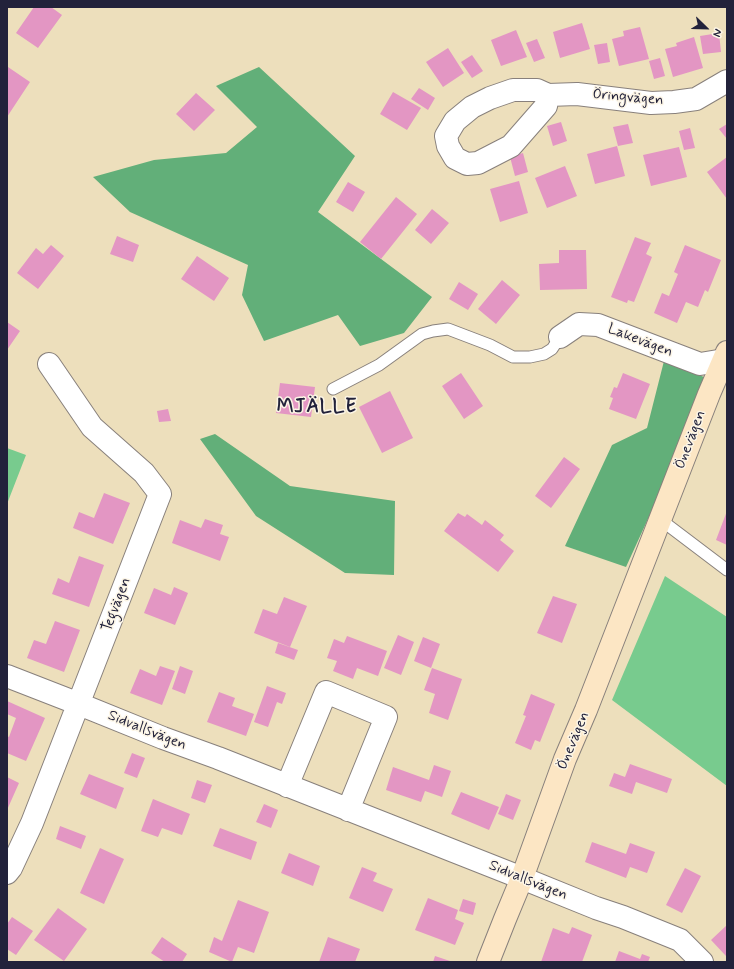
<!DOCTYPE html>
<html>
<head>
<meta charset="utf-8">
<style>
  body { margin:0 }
  #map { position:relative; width:734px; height:969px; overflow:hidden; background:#eddfbc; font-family:Mynerve,sans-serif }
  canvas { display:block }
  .frame { position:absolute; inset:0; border:8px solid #22223b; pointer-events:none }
  .north { position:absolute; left:686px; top:8px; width:40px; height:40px; -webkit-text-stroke:3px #fcf5e5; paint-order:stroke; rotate:113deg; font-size:11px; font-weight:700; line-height:16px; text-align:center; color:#22223b }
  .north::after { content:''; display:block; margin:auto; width:14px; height:18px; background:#22223b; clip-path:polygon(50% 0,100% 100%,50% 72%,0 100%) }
</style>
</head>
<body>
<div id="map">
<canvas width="734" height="969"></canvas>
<div class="frame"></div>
<div class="north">N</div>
</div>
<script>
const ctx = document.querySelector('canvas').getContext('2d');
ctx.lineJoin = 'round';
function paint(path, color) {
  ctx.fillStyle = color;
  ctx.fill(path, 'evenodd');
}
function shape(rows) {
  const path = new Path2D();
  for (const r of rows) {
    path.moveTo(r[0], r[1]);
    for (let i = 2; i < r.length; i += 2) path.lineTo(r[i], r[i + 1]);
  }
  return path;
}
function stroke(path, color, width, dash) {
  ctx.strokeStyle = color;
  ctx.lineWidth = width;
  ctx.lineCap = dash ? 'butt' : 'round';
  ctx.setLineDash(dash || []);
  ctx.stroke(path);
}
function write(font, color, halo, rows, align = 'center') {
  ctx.font = font + ' Mynerve,sans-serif';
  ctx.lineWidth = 3;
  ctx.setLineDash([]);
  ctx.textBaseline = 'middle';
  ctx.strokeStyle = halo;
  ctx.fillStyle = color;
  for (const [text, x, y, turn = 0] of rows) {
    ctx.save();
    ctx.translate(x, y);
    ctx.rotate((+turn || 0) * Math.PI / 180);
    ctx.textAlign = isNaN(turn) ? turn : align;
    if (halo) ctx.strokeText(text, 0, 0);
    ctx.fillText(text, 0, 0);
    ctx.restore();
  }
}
const green = shape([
  [7,448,26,455,7,504],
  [665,576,727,617,727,786,612,700]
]);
const forest = shape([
  [259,67,355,156,318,212,432,297,404,333,360,346,338,315,264,341,242,295,248,265,130,212,93,177,154,160,226,153,257,127,216,86],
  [664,361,704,377,663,486,626,567,565,546,612,445,647,428],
  [215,434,290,486,395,501,394,575,345,573,256,516,200,439]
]);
const building = shape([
  [34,7,51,7,62,15,38,48,16,33],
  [582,23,590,49,560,58,553,32],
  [640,27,649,59,619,66,612,39,624,36,623,31],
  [516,30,527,57,501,66,491,40],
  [719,33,721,52,703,54,700,36],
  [694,37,703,68,673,77,665,49,677,46,676,43],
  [537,39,545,58,534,62,526,43],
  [607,43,610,62,598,64,594,45],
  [448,48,464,73,443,87,426,62],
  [472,55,483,71,472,78,461,62],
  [660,58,665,76,654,79,649,61],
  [8,67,30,82,7,117,7,68],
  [419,88,435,98,428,110,411,99],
  [393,92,421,108,407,130,380,114],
  [196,93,215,110,194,131,176,114],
  [561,122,567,141,553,146,547,126],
  [628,124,633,143,618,146,613,127],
  [727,124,727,139,719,129],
  [690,128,695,148,684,150,679,131],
  [617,146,625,176,595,184,587,154],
  [679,147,687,177,651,186,643,155],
  [523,153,528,172,515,176,510,157],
  [727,157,727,199,707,172],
  [565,166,577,196,547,208,535,178],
  [519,181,528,213,500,222,490,189],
  [348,182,365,192,353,212,336,202],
  [396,197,417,214,381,259,360,242],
  [432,209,449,223,431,244,415,230],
  [117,236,139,245,133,262,110,254],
  [635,237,651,243,646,254,652,257,634,302,628,300,627,303,611,297],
  [51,245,64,256,38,289,17,273,36,248,43,254],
  [685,245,721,260,708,292,705,290,698,307,686,302,677,323,654,313,662,293,669,296,678,274,674,272],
  [559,250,586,250,587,289,540,290,539,264,559,263],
  [197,256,229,278,214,301,181,279],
  [502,280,520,295,496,324,478,309],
  [459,282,478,294,468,310,449,299],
  [7,322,20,331,7,350],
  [461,373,483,406,464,419,442,386],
  [623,373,650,384,636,419,609,409,613,398,610,397,614,387,617,388],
  [280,383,315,387,311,417,276,413],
  [390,391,413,438,382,453,359,407],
  [168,409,171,421,159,422,157,411],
  [564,457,580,469,551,508,535,496],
  [104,493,130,503,113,544,73,528,79,512,94,518],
  [727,511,727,545,716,540],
  [458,513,465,517,467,514,482,525,485,520,504,535,500,540,514,551,498,572,444,531],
  [205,519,223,525,220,534,229,537,220,561,172,543,180,520,201,528],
  [79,556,104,565,89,607,52,594,58,578,69,583],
  [174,587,188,593,175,625,144,613,154,588,171,595],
  [553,596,577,604,562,643,537,633],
  [284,597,307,606,290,647,254,633,263,609,277,614],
  [55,621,80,630,64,672,27,658,34,640,46,644],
  [398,635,414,642,401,675,384,668],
  [347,636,387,651,378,676,357,668,353,679,333,671,337,661,327,658,334,639,344,643],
  [423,637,440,644,431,668,414,661],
  [278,643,298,650,294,660,275,653],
  [160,666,175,671,162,705,130,693,140,669,156,676],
  [180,666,193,671,185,694,172,689],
  [432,668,462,679,448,720,429,713,435,694,424,690],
  [267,686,286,693,282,704,277,702,268,727,254,722],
  [219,692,235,698,232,706,254,714,246,736,207,722],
  [531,694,555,704,540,742,535,740,531,750,515,743,526,716,523,715],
  [7,701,45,718,26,761,7,753,7,736,9,737,16,718,7,714],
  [132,753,145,758,137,778,124,773],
  [630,764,672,779,667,793,636,782,632,794,609,786,614,773,625,777],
  [434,765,451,771,442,797,425,791,421,802,386,790,393,767,429,780],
  [89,774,124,788,116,809,80,794],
  [7,777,19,783,7,810],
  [197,780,212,785,205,803,191,798],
  [461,792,499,807,489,830,451,814],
  [506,794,521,800,513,820,498,814],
  [153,799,190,814,182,835,162,828,158,837,141,831],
  [264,804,278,810,271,828,256,822],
  [60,826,86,836,81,849,56,839],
  [220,828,257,842,251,860,213,846],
  [592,842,626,854,630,843,655,852,647,873,630,867,626,878,585,862],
  [100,848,124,859,104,904,80,893],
  [289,853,320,866,313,886,281,873],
  [362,867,377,873,373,881,393,889,383,912,349,898],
  [685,868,701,876,682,913,666,905],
  [428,898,458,910,455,919,464,923,455,945,415,930],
  [463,899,476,903,473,915,459,911],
  [238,900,269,912,254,953,238,947,232,962,209,952,214,937,222,941],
  [58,908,87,929,64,961,34,940],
  [12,917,33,931,16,955,7,949,7,924],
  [727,925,727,954,726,956,711,940],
  [572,927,592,935,582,962,541,962,553,928,569,934],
  [162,937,187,954,182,962,165,962,151,953],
  [328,937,360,949,355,962,319,962],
  [619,951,640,959,642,954,650,957,648,962,615,962],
  [435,956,453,962,433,962]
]);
const lane = shape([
  [333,389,379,365,422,334,433,331,448,329,490,345,513,357,530,357,544,354,552,349,560,337],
  [661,520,727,570]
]);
const street = shape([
  [548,95,546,106,511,146,478,163,467,164,455,158,448,146,446,136,455,121,472,107,490,98,513,90,537,90,548,95,577,94,651,103,674,102,696,99,727,81],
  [560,337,579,324,598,325,700,364,724,360],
  [7,676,79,704,163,738,218,758,522,878,596,908,623,917,680,940,702,962],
  [287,786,326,692,386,717,348,810],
  [7,873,11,868,32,823,160,494,144,473,92,427,49,364]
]);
const secondary = shape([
  [488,962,505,919,522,878,565,759,586,710,709,394,727,352]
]);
const streetNames = [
  ["Öringvägen",628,98,5],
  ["Lakevägen",640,341,21],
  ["Önevägen",691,440,-69],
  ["Tegvägen",117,605,-69],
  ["Sidvallsvägen",147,731,22],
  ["Önevägen",574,741,-67],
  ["Sidvallsvägen",528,881,22]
];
const districtNames = [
  ["MJÄLLE",317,408]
];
paint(green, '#78cb8e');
paint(forest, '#62af79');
paint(building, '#e396c3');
stroke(lane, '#88807c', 13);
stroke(street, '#88807c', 24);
stroke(secondary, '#88807c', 24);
stroke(lane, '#fff', 11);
stroke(street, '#fff', 22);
stroke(secondary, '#fce6c4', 22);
write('15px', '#22223b', '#fcf5e5', streetNames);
ctx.letterSpacing = '1px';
write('bold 19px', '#22223b', '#fcf5e5', districtNames);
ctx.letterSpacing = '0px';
</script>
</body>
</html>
